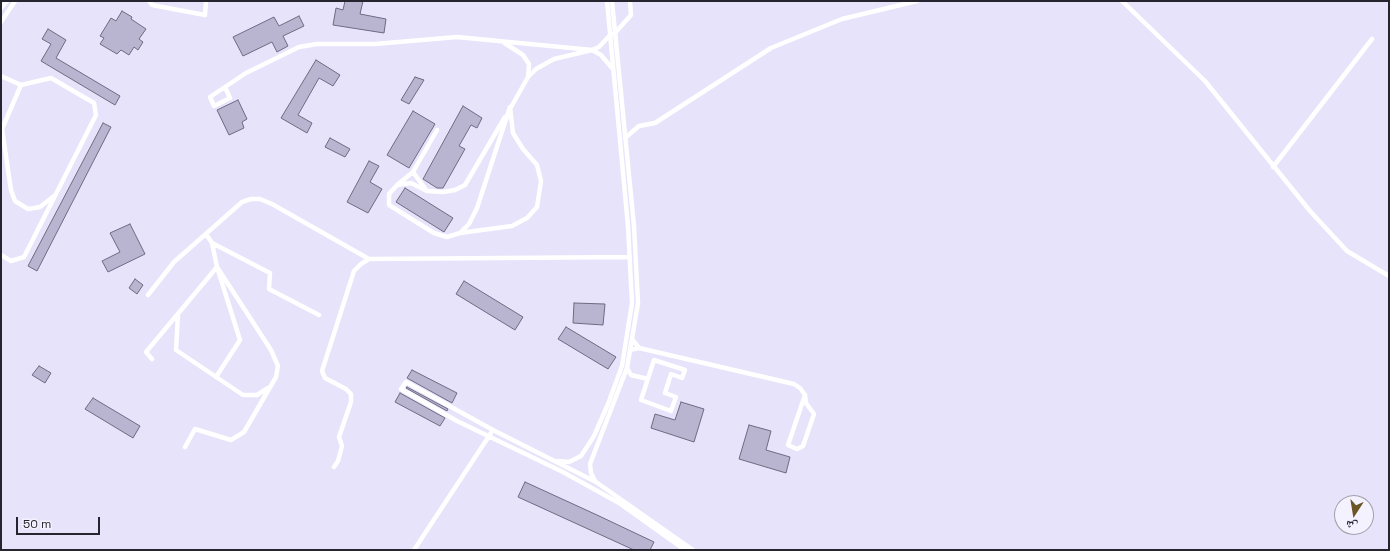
<!DOCTYPE html>
<html>
<head>
<meta charset="utf-8">
<style>
  body { margin:0 }
  #map { position:relative; width:1390px; height:551px; overflow:hidden; background:#e7e3fa; font-family:"Space Grotesk","Noto Naskh Arabic",sans-serif }
  canvas { display:block }
  .frame { position:absolute; inset:0; border:2px solid #26242f; pointer-events:none }
  .north { position:absolute; left:1334px; top:495px; width:40px; height:40px; box-sizing:border-box; background:#f4f2fe; border:1px solid #a2a0ab; border-radius:50%; rotate:192deg; font-size:11px; font-weight:700; line-height:16px; text-align:center; color:#26242f }
  .north::after { content:''; display:block; margin:auto; width:14px; height:18px; background:#6d5626; clip-path:polygon(50% 0,100% 100%,50% 72%,0 100%) }
  .scale { position:absolute; left:16px; top:517px; width:84px; height:18px; box-sizing:border-box; border:2px solid #26242f; border-top:0; padding-left:5px; font-size:12px; line-height:14px; white-space:nowrap; color:#26242f; -webkit-text-stroke:3px #f4f2fe; paint-order:stroke }
</style>
</head>
<body>
<div id="map">
<canvas width="1390" height="551"></canvas>
<div class="frame"></div>
<div class="north">ش</div>
<div class="scale">50 m</div>
</div>
<script>
const ctx = document.querySelector('canvas').getContext('2d');
ctx.lineJoin = 'round';
function paint(path, color) {
  ctx.fillStyle = color;
  ctx.fill(path, 'evenodd');
}
function shape(rows) {
  const path = new Path2D();
  for (const r of rows) {
    path.moveTo(r[0], r[1]);
    for (let i = 2; i < r.length; i += 2) path.lineTo(r[i], r[i + 1]);
  }
  return path;
}
function stroke(path, color, width, dash) {
  ctx.strokeStyle = color;
  ctx.lineWidth = width;
  ctx.lineCap = dash ? 'butt' : 'round';
  ctx.setLineDash(dash || []);
  ctx.stroke(path);
}
const building = shape([
  [345,1,363,1,360,14,386,19,384,33,333,25,336,8,343,10,345,1],
  [122,11,132,17,131,19,146,29,139,39,143,42,138,50,134,47,129,55,121,50,117,54,100,44,104,38,100,36,111,18,116,21,122,11],
  [299,16,304,26,283,36,288,46,277,52,272,42,243,56,233,37,274,17,279,26,299,16],
  [48,29,66,40,56,58,120,96,115,105,41,61,51,44,42,39,48,29],
  [316,60,340,75,333,86,319,78,298,115,312,123,307,133,281,118,316,60],
  [415,77,424,80,409,104,401,100,415,77],
  [238,100,247,119,242,122,244,128,229,135,217,110,238,100],
  [463,106,482,118,477,128,471,125,459,146,465,149,443,188,437,188,423,179,463,106],
  [413,111,435,124,409,168,387,155,413,111],
  [103,123,111,127,37,271,28,266,103,123],
  [330,138,350,149,345,157,325,147,330,138],
  [369,161,379,166,370,182,382,189,368,213,347,202,369,161],
  [405,188,453,218,444,232,396,202,405,188],
  [130,224,145,254,108,272,102,261,120,252,110,233,130,224],
  [135,279,143,285,137,294,129,288,135,279],
  [464,281,523,317,515,330,456,294,464,281],
  [574,303,605,304,603,325,573,323,574,303],
  [566,327,616,357,608,369,558,339,566,327],
  [39,366,51,373,45,383,32,375,39,366],
  [412,370,457,393,452,403,407,378,412,370],
  [407,387,448,409,447,411,406,388,407,387],
  [400,393,445,418,440,426,395,402,400,393],
  [93,398,140,426,133,438,85,409,93,398],
  [681,402,704,409,694,442,651,428,655,414,675,420,681,402],
  [749,425,771,431,766,450,790,457,786,473,739,459,749,425],
  [525,482,597,515,654,542,650,550,634,550,518,497,525,482]
]);
const lane = shape([
  [149,1,152,5,205,15,206,1],
  [1122,1,1205,81,1310,211,1347,251,1389,276],
  [1,8,7,1],
  [1,22,15,1],
  [503,42,523,55,529,64,528,77,510,109],
  [612,68,601,55,592,50,599,47,610,35,615,33,631,15,630,1],
  [1,76,21,85,51,78,94,103,96,115,24,257,11,261,1,255],
  [21,85,2,129,11,190,15,201,28,209,40,207,54,196],
  [225,87,230,98,214,106,210,97,246,73,299,47,317,44,375,44,457,37,592,50,554,59,536,69,528,77],
  [625,138,639,126,655,123,771,48,842,19,917,1],
  [1273,167,1372,39],
  [413,172,437,130],
  [397,185,413,172,427,191,443,192,455,190,465,185,505,117],
  [427,191,411,183,397,185,389,194,389,205,434,233,447,237,460,233,469,224,477,208,510,107,513,133,523,149,537,165,541,181,537,207,527,218,512,226,460,233],
  [206,234,212,243,270,273,269,289,319,315],
  [148,295,174,262,242,202,251,199,260,199,272,204,369,259],
  [178,315,176,350,243,395,257,395,268,388],
  [639,348,794,384,800,388,805,395,806,403,814,414,803,446,797,449,788,445,805,395],
  [630,350,639,348,632,339],
  [152,359,146,352,217,267,212,243],
  [654,360,685,370,682,378,671,374,665,393,676,397,671,411,641,400,654,360],
  [627,368,631,375,648,379],
  [185,447,195,429,231,440,244,432,276,377,278,366,271,350,217,267,240,340,216,377],
  [558,461,569,462,581,456,594,436,608,404,622,366,632,303,628,226,607,1],
  [334,467,338,461,342,446,339,437,351,402,351,394,346,389,325,378,322,371,354,271,361,264,369,259,630,257],
  [595,481,591,473,590,464,627,368,638,303,634,226,612,1],
  [414,550,491,433],
  [685,550,619,503,563,472,457,421,401,389,406,382,493,430,596,482,693,550]
]);
paint(building, '#b9b5d1');
stroke(building, '#6e6a83', 1);
stroke(lane, '#fff', 4.5);
</script>
</body>
</html>
